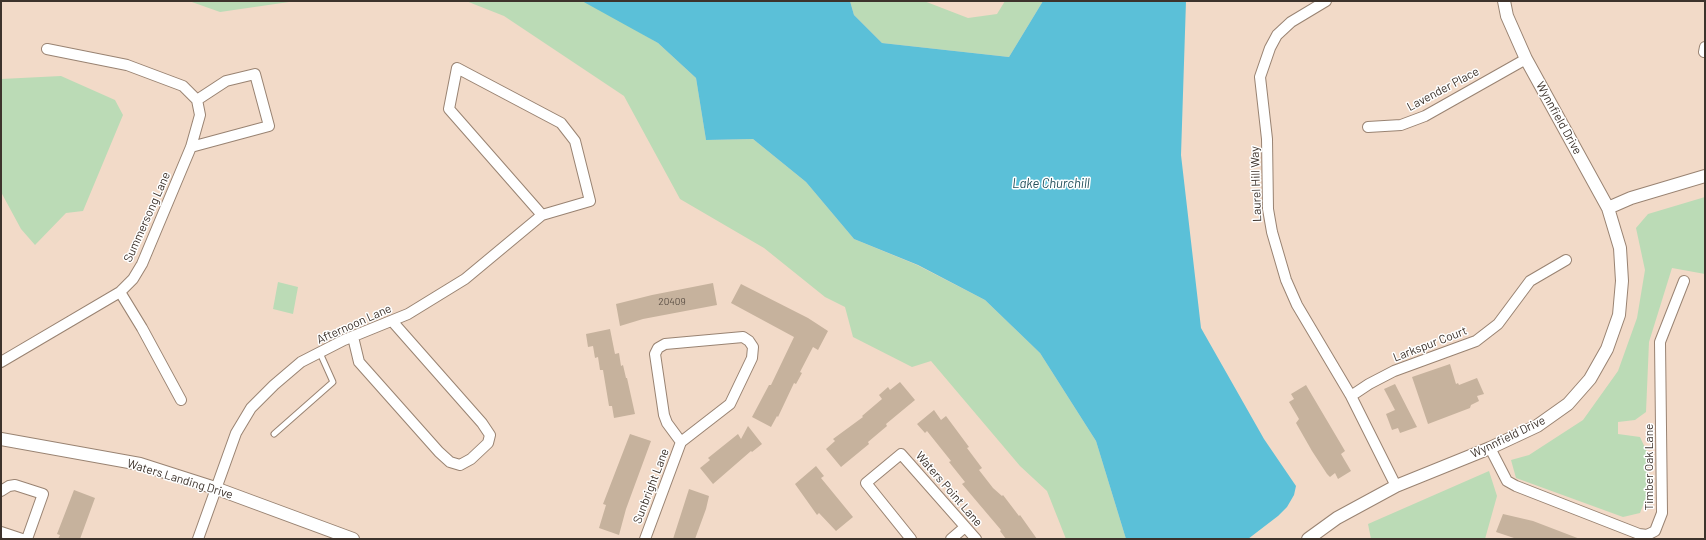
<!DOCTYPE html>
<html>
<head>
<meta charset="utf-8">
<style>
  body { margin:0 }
  #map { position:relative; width:1706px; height:540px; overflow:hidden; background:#f2dac8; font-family:Barlow,sans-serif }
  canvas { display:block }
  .frame { position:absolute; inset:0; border:2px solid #3d332c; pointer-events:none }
</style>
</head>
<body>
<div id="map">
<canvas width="1706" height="540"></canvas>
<div class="frame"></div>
</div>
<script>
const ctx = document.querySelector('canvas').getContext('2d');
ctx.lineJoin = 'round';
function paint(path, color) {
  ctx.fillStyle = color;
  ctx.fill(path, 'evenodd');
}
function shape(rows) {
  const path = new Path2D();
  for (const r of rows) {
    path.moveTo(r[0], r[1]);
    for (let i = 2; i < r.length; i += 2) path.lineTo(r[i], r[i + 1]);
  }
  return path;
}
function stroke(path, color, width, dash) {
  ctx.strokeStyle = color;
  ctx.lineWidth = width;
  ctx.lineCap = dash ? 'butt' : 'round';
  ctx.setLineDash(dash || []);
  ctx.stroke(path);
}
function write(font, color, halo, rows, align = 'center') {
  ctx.font = font + ' Barlow,sans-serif';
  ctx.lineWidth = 3;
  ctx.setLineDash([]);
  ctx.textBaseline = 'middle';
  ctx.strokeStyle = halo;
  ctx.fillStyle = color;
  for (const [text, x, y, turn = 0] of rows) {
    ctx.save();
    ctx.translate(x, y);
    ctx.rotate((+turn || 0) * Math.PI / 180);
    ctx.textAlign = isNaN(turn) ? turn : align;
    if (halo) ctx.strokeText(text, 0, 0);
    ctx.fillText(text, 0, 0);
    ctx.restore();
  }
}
const green = shape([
  [189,1,296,1,220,12],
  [466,1,586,1,658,43,696,78,706,140,753,139,806,182,854,239,917,265,985,300,1040,353,1096,441,1126,539,1066,539,1047,491,1020,466,931,361,912,367,853,337,845,307,825,297,764,248,680,199,624,96,504,16],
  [850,1,924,1,968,18,997,14,1005,1,1043,1,1009,57,882,43,854,15],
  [61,76,115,100,123,115,83,211,66,213,35,245,21,229,1,192,1,79],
  [1705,197,1705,274,1672,268,1649,342,1646,412,1635,420,1618,422,1618,434,1640,437,1648,454,1646,498,1640,513,1623,517,1516,478,1511,460,1529,455,1583,420,1618,371,1637,318,1645,270,1636,228,1648,214],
  [278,282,298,287,293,314,273,309],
  [1489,471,1497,496,1485,539,1371,539,1368,524]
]);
const water = shape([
  [582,1,850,1,854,15,882,43,1009,57,1043,1,1186,1,1181,155,1201,328,1264,439,1296,486,1294,495,1287,507,1278,516,1248,539,1126,539,1096,441,1040,353,985,300,918,265,854,239,806,182,753,139,706,140,696,78,658,43]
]);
const building = shape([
  [713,283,717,305,643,319,620,326,616,304,652,295],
  [741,284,808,318,828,331,818,350,813,347,800,372,802,373,796,384,794,383,778,417,777,416,771,427,752,417,769,385,771,385,794,337,731,303],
  [610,329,615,354,619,353,621,366,623,365,626,378,627,378,635,414,614,418,612,406,609,406,603,370,600,370,598,357,595,358,593,346,588,347,586,334],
  [1450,364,1456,384,1458,383,1459,385,1477,378,1484,394,1477,396,1479,401,1471,405,1470,408,1428,424,1412,377],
  [900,382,915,400,886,424,887,426,868,442,869,444,841,467,826,449,835,441,833,439,863,417,862,416,882,399,879,395,888,387,890,390],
  [1395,384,1417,427,1400,433,1398,428,1392,430,1386,414,1395,410,1384,389],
  [1306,385,1345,451,1341,454,1351,471,1338,479,1335,473,1330,477,1327,474,1312,451,1296,423,1299,419,1289,402,1294,399,1291,394],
  [934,410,941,420,946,416,969,447,967,448,982,468,979,470,993,488,1002,496,1003,495,1019,516,1020,515,1037,539,1006,539,1000,531,1001,530,962,484,965,482,949,462,951,461,927,431,925,433,917,424],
  [748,426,762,444,752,452,751,451,713,484,700,468,710,460,708,458,738,434,741,439],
  [630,434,651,441,626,509,619,535,599,528,606,505,603,504],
  [816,466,824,476,821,478,853,517,836,531,819,513,817,515,795,484],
  [689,489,709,496,706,509,695,539,673,539],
  [74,490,95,498,80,539,58,539,60,535,57,534],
  [1503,514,1533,521,1580,539,1517,539,1496,532]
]);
const service = shape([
  [274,434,333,382,320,353]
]);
const minor = shape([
  [1326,1,1291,22,1277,35,1270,48,1260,77,1267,139,1268,209,1272,232,1286,280,1297,305,1351,396,1396,486],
  [1704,52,1705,47],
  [1368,127,1401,125,1425,116,1526,59],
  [191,147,269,126,255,74,226,81,197,100],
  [120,292,142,328,181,400],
  [353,337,359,362,439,452,450,462,460,465,471,459,488,443,490,435,482,423,392,321],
  [1,362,120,292,133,279,142,264,191,147,200,115,197,100,183,86,127,65,47,49],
  [1351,396,1369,384,1394,371,1476,341,1498,324,1530,281,1566,260],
  [1490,448,1507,481,1516,486,1639,534,1647,535,1655,531,1662,513,1660,342,1684,281],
  [1,491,9,486,15,485,43,494,27,539],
  [1,532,22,539],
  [198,539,236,433,251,408,274,385,301,362,344,340,408,314,465,279,542,215,590,201,575,141,561,123,457,68,449,109,542,215],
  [645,539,681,442,730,404,752,358,753,347,749,341,743,337,665,344,658,348,655,354,664,415,667,423,681,442],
  [911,539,866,483,901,454,976,539],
  [951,539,965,527]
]);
const tertiary = shape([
  [1608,208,1631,198,1705,176],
  [1,439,140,464,215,488,353,539],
  [1308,539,1337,518,1396,486,1490,448,1537,426,1568,404,1590,379,1607,349,1619,315,1622,281,1620,248,1608,208,1526,59,1507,16,1504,1]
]);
const numberNames = [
  ["20409",672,302]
];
const streetNames = [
  ["Lavender Place",1443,89,-28],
  ["Wynnfield Drive",1559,118,61],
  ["Laurel Hill Way",1256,184,-92],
  ["Summersong Lane",147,217,-66],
  ["Afternoon Lane",354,324,-24],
  ["Larkspur Court",1430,344,-21],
  ["Wynnfield Drive",1508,437,-26],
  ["Timber Oak Lane",1649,467,-90],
  ["Waters Landing Drive",180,479,17],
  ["Sunbright Lane",651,486,-69],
  ["Waters Point Lane",949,489,49]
];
const waterNames = [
  ["Lake Churchill",1051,184]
];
paint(green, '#bbdbb6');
paint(water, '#5bc0d8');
paint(building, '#c6b29d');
stroke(service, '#998372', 7);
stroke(minor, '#998372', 12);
stroke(tertiary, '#998372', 14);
stroke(service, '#fff', 5);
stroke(minor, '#fff', 10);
stroke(tertiary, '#fff', 12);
write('10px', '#5f5348', null, numberNames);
write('12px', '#3d332c', '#fff', streetNames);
write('italic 13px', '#25525d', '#fff', waterNames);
</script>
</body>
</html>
